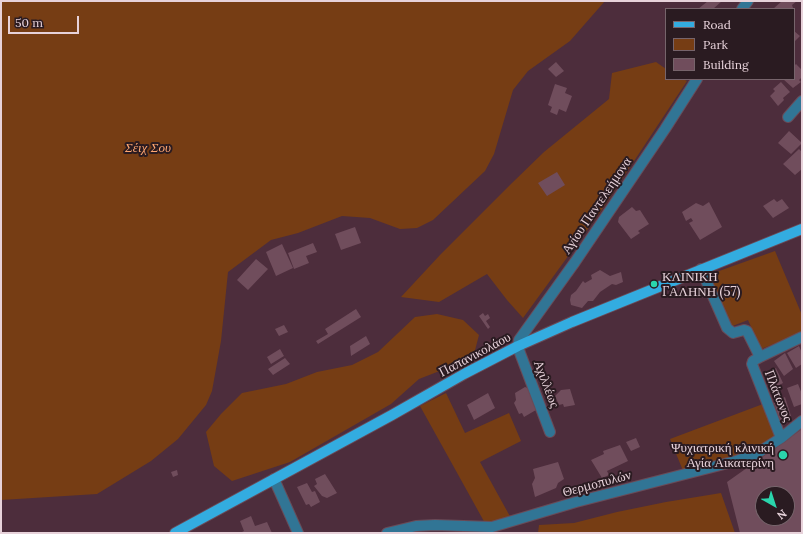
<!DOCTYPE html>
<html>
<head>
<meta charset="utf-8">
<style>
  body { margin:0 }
  #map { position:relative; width:803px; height:534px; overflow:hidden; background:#4d2d3c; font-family:Lora,serif }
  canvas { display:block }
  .frame { position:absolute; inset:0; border:2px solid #e7d2da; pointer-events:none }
  .legend { position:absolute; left:665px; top:8px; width:130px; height:72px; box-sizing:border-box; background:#2a1b21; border:1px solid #76646b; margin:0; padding:5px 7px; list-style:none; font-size:12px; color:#e7d2da }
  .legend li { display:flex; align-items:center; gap:8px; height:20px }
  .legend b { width:20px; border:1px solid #76646b }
  .north { position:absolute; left:755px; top:486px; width:40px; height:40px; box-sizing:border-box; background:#2a1b21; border:1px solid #76646b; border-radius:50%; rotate:141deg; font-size:11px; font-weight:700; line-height:16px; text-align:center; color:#e7d2da }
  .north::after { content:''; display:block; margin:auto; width:14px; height:18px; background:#2ad5ac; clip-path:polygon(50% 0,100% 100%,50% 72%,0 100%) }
  .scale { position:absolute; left:8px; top:16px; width:71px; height:18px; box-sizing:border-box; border:2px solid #e7d2da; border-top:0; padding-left:5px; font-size:12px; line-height:14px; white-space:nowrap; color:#e7d2da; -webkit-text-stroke:3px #2a1b21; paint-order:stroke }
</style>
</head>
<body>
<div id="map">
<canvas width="803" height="534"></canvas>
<div class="frame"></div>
<ul class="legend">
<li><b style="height:5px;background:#33ace0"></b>Road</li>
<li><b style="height:11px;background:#763d14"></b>Park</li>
<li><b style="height:11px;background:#704d5c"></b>Building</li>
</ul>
<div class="north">N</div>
<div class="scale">50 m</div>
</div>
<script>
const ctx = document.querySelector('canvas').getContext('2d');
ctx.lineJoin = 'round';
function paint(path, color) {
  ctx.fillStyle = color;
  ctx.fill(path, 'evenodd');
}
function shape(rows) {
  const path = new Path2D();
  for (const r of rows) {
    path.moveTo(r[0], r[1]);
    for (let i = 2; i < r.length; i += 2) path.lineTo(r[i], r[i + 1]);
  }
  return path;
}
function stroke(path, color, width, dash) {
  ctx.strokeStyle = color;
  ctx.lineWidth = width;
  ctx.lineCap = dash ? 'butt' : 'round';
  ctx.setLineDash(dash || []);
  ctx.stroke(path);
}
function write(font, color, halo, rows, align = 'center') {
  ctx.font = font + ' Lora,serif';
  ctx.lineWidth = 4;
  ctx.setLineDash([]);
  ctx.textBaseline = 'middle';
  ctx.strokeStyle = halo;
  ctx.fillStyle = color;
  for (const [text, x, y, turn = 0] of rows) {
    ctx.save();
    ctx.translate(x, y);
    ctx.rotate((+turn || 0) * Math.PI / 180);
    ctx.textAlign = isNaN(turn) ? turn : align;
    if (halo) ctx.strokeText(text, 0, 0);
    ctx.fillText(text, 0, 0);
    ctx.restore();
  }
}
const green = shape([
  [1,1,605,1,570,41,528,71,513,90,494,154,485,171,433,220,417,228,400,229,370,218,342,216,298,233,271,240,228,272,221,341,212,391,206,405,178,439,151,461,97,494,1,500],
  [656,62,666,69,666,79,683,79,687,81,601,211,523,318,507,300,487,274,439,302,401,297,440,255,512,183,544,152,609,99,612,73],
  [775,251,802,315,802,333,761,349,748,320,730,327,708,275],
  [437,314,463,320,479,335,473,358,419,379,391,404,290,462,232,481,214,466,206,432,221,414,242,393,286,384,317,372,352,365,378,352,415,317],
  [446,393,465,433,509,413,521,441,480,462,512,520,486,525,420,406],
  [763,404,775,437,737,457,684,473,670,439],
  [721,493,735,533,538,533,539,525,574,523,617,512,666,502]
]);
const building = shape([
  [708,1,722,1,713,9,698,9],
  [782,1,797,1,792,5,793,8,792,9,773,9],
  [794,31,800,36,794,42],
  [556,62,564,71,556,77,548,69],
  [796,64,802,70,802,77,799,80,801,82,793,88,783,79,794,79,794,66],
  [781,82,790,92,783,98,784,100,778,106,770,96,775,91,773,89],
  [555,84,567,88,565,93,572,96,566,112,559,109,557,115,550,112,552,107,548,105],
  [789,131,802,143,791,154,778,143],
  [799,149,802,152,802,169,795,175,783,164],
  [557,172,565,185,547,196,538,183],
  [774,199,777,202,782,199,789,208,773,218,763,206],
  [709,202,722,227,700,240,689,223,693,221,691,218,686,221,682,212,696,203,703,206],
  [632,207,636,211,640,210,649,224,638,231,640,233,631,239,618,222,619,217],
  [355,227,361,243,341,250,335,234],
  [313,243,317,252,306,256,309,263,294,269,288,253],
  [282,244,293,268,276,276,266,252],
  [256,259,268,269,248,290,237,280],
  [600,270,610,276,621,272,623,282,616,285,612,284,600,292,593,301,588,301,582,308,571,305,570,300,571,295,576,291,583,281,585,283,592,279,591,275],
  [356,309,361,317,318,344,316,341,328,334,325,329],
  [483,313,485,316,488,314,490,318,486,321,490,327,488,329,479,316],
  [284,325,288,332,279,336,275,329],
  [366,336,370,344,351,356,350,346],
  [799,346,802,353,802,364,796,368,787,353],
  [280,349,284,356,271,364,267,357],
  [785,353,793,369,784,376,774,361],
  [285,358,290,364,273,375,268,369],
  [776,368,783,383,770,390,765,375],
  [798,384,802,394,802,404,794,407,787,388],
  [525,387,530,389,536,410,524,417,522,413,519,414,514,403,516,400,515,393],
  [570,389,575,405,564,407,563,404,559,405,555,396,561,390],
  [488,393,495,408,474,420,467,405],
  [785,397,791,416,780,420,774,403],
  [802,429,802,533,740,533,727,482],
  [763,494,787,494,787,518,763,518],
  [636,438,640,447,631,451,626,442],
  [620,445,628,461,607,471,609,475,602,478,591,460,604,454,603,451],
  [558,462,564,479,558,483,556,488,535,497,532,484,535,478,533,469],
  [177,470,178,475,173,477,171,472],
  [325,474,337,493,327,498,322,496,314,486,317,484,315,479],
  [307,483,312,492,315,491,320,502,311,507,309,504,306,505,297,487],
  [251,516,255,526,267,522,272,533,240,533,244,531,240,521]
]);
const minor = shape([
  [742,9,748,1],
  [788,117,802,101],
  [701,269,727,328,733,333,744,330,747,331,760,357],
  [550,432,520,353,518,346,519,340,575,262,665,129,697,79],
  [781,438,752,364,753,361,760,357,802,337],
  [274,479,298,533],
  [387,533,416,526,435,525,492,527,576,502,736,461,756,454,781,438,802,421]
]);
const major = shape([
  [175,533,392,415,464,374,518,346,572,322,802,229]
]);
const markers = [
  [654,284,4,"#2ad5ac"],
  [783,455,5,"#2ad5ac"]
];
const parkNames = [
  ["Σέιχ Σου",148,148]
];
const streetNames = [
  ["Αγίου Παντελεήμονα",597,206,-56],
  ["Παπανικολάου",475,355,-28],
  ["Αχιλλέως",546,384,69],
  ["Πλάτωνος",778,396,68],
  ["Θερμοπυλών",597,484,-15]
];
const poiNames = [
  ["ΚΛΙΝΙΚΗ",662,277],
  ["ΓΑΛΗΝΗ (57)",662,292],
  ["Ψυχιατρική κλινική",774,448,"right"],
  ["Αγία Αικατερίνη",774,463,"right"]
];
paint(green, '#763d14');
paint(building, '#704d5c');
stroke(minor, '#694b58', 12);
stroke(major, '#694b58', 12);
stroke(minor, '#317595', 10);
stroke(major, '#33ace0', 10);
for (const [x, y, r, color] of markers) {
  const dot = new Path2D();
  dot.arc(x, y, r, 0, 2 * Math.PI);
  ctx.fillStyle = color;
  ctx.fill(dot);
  stroke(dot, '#2a1b21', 1.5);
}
write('italic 13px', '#ffa771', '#2a1b21', parkNames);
write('13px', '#e7d2da', '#2a1b21', streetNames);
write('13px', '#e7d2da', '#2a1b21', poiNames, 'left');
</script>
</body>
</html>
